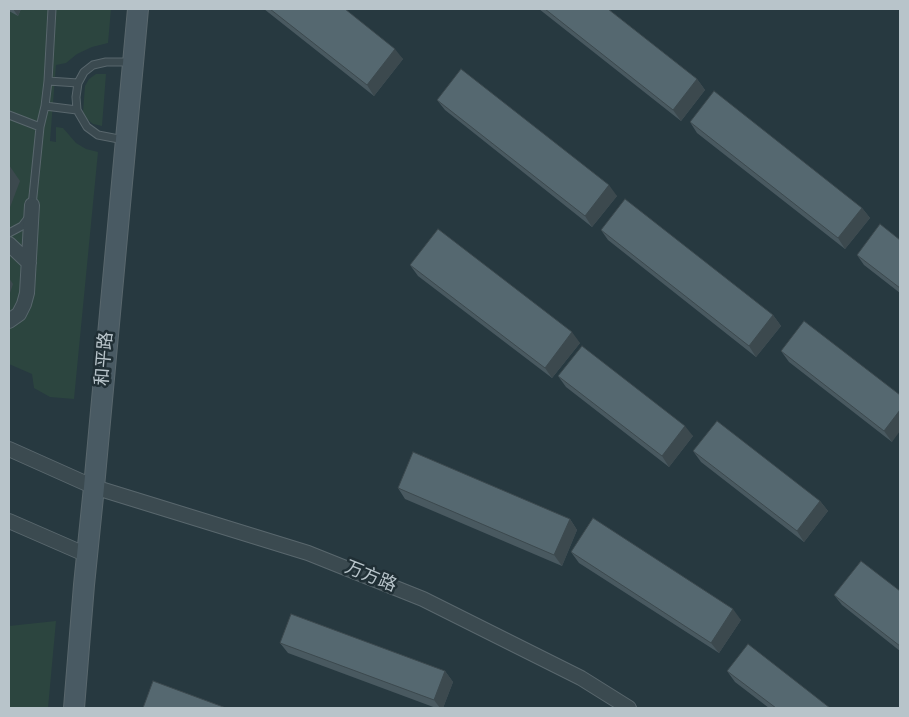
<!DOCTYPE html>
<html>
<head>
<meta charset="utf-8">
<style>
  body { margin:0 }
  #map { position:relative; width:909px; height:717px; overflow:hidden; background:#273940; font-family:Overpass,sans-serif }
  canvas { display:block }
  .frame { position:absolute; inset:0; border:10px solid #b8c4ca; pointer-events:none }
</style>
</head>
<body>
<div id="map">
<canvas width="909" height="717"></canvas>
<div class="frame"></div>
</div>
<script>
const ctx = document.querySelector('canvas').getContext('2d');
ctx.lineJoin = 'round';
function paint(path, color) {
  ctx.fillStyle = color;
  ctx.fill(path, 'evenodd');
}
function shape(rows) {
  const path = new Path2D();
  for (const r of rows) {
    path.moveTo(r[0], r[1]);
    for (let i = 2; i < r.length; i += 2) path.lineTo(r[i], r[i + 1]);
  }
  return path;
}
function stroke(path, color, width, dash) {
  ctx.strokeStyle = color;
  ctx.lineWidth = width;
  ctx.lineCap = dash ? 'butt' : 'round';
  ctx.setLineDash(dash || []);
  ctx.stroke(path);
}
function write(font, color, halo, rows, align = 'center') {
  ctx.font = font + ' Overpass,"Noto Sans SC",sans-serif';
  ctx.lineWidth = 5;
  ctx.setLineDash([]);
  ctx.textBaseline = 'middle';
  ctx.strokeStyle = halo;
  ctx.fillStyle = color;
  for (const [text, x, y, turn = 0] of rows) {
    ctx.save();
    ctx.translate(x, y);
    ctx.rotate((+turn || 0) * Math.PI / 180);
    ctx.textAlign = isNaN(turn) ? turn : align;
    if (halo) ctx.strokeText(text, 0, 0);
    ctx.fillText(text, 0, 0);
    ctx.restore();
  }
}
const green = shape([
  [9,9,111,9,108,43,92,47,77,54,66,63,56,65,50,141,56,142,56,127,63,128,76,143,86,149,98,152,74,399,50,397,34,388,32,374,9,364],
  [96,74,106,74,102,126,93,124,87,119,83,112,85,86,89,79],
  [56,621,48,708,9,708,9,626]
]);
const lane = shape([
  [48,81,78,83],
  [45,106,77,110],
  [9,115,40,127],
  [124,140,98,135,87,127,77,110,76,97,78,83,84,72,93,65,106,62,131,62],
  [32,206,40,127,45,106,48,81,52,9],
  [9,233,22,226,29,217]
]);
const street = shape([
  [9,244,29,263],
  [9,321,19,314,24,304,27,293,32,205],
  [9,449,94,487,308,553,423,599,581,678,629,708],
  [9,521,87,555]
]);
const secondary = shape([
  [74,708,84,585,94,487,138,9]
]);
const wall = shape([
  [9,9,21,9,18,16,9,11],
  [264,9,345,9,403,59,374,96],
  [539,9,608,9,697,79,705,90,681,121],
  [437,100,617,196,592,227,445,110],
  [690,122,862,208,870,218,845,249,697,133],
  [601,230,773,315,781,326,756,357,608,240],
  [900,240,900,293,864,265,857,255],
  [410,265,580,343,552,378,418,276],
  [781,351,900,395,892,442,789,362],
  [558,376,693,436,669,467,566,387],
  [693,451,820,501,828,511,804,542,701,462],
  [398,488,570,519,577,530,562,566,405,499],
  [571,552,741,620,719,653,579,563],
  [900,591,900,651,842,605,834,595],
  [280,643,445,671,453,682,443,708,436,708,288,653],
  [727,671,830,708,769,708,735,682]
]);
const shadedWall = shape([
  [13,9,21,9,18,16],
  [395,49,403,59,374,96,367,85],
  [697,79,705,90,681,121,673,110],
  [9,165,20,181,9,210],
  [609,185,617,196,592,227,585,216],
  [862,208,870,218,845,249,838,238],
  [9,278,13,284,9,296],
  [773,315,781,326,756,357,749,346],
  [572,332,580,343,552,378,545,368],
  [900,410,900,431,892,442,884,431],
  [685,426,693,436,669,467,662,456],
  [820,501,828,511,804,542,797,531],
  [570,519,577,530,562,566,554,555],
  [733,609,741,620,719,653,711,643],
  [445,671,453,682,443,708,440,708,434,700]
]);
const building = shape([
  [270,9,345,9,395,49,367,85,270,9],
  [545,9,608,9,697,79,673,110,545,9],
  [461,69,609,185,585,216,437,100,461,69],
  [714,91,862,208,838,238,690,122,714,91],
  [625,199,773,315,749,346,601,230,625,199],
  [880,224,900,240,900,288,857,255,880,224],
  [438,229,572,332,545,368,410,265,438,229],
  [804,321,900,395,900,410,884,431,781,351,804,321],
  [582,346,685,426,662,456,558,376,582,346],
  [717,421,820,501,797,531,693,451,717,421],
  [413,452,570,519,554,555,398,488,413,452],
  [593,518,733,609,711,643,571,552,593,518],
  [861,561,900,591,900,646,834,595,861,561],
  [291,614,445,671,434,700,280,643,291,614],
  [748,644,830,708,776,708,727,671,748,644],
  [153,681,226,708,143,708,153,681]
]);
const streetNames = [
  ["和平路",106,359,-85],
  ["万方路",370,578,22]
];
paint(green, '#2c453f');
stroke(lane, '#59676d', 9);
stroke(street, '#59676d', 16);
stroke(secondary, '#59676d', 22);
stroke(lane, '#3b4a50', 7);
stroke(street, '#3b4a50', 14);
stroke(secondary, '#495a63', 20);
paint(wall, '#495960');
paint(shadedWall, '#3c494e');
paint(building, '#556870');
stroke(building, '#3c494e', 1);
write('18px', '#b8c4ca', '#202f35', streetNames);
</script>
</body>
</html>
